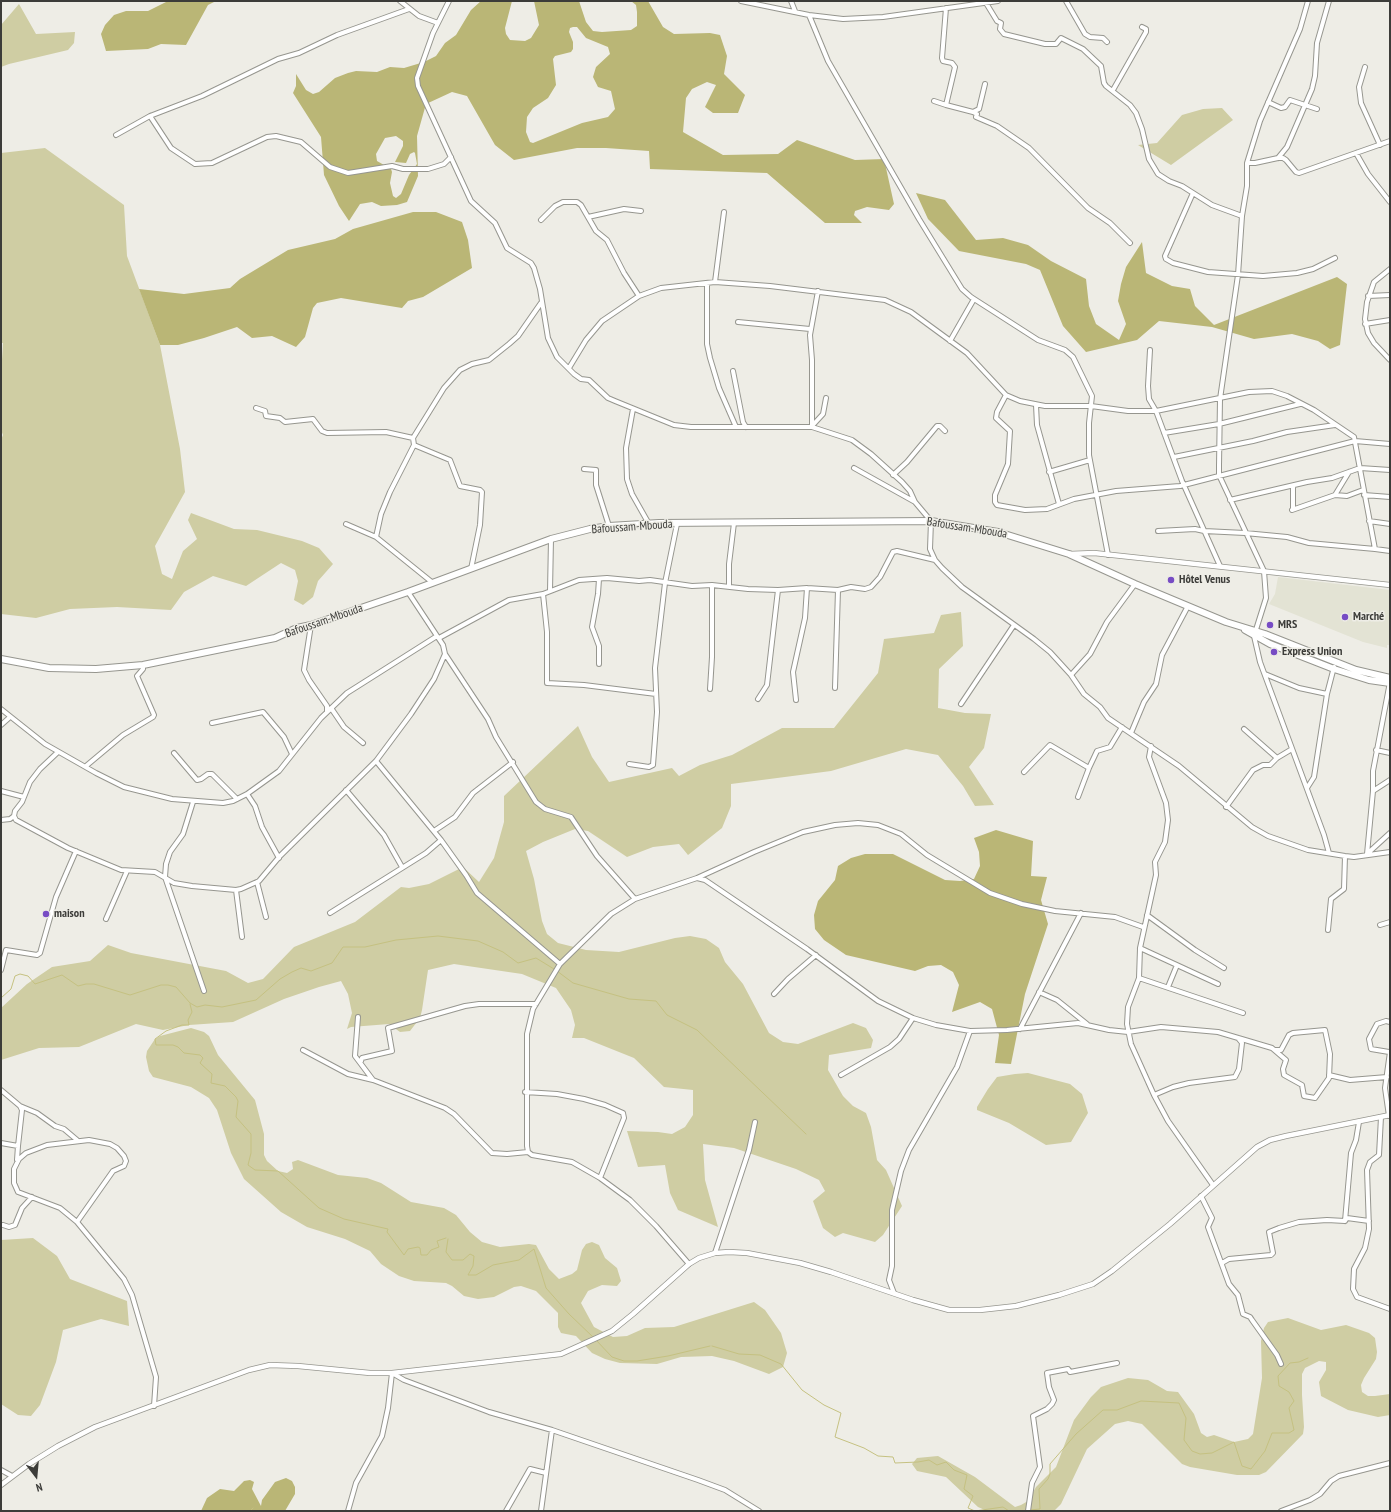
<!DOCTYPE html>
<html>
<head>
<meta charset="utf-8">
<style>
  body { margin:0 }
  #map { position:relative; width:1391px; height:1512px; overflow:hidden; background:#eeede6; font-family:"PT Sans Narrow",sans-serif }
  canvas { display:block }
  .frame { position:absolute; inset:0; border:2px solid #3c3c39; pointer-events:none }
  .north { position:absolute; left:16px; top:1456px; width:40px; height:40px; -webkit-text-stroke:3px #eeede6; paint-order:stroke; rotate:164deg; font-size:11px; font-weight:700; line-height:16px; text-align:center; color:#3c3c39 }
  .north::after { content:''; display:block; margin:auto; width:14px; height:18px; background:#3c3c39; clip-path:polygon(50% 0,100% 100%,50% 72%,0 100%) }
</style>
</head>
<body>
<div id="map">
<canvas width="1391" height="1512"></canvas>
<div class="frame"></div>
<div class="north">N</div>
</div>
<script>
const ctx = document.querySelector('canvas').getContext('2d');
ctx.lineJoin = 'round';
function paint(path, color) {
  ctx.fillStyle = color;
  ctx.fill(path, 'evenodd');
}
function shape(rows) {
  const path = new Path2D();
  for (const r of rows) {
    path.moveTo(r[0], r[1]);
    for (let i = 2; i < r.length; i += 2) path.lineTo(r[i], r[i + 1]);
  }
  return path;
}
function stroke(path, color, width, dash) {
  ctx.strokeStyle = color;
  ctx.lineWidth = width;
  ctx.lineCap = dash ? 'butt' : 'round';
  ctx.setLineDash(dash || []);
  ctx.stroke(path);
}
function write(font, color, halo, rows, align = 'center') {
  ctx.font = font + ' "PT Sans Narrow",sans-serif';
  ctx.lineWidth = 3;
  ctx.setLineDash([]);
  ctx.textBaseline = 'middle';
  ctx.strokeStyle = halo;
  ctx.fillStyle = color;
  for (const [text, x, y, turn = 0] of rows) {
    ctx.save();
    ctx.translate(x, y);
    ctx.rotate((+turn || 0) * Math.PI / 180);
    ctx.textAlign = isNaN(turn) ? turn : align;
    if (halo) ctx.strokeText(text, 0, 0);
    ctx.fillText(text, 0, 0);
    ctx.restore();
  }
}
const built = shape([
  [1278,577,1390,590,1390,645,1387,645,1387,648,1363,642,1269,604,1275,594]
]);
const green = shape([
  [19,4,36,34,75,32,74,43,68,50,9,64,1,67,1,25],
  [1222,108,1233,120,1171,165,1138,145,1157,143,1182,115,1203,109],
  [45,148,124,205,127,256,160,345,180,449,185,492,155,546,162,574,172,579,183,551,197,539,188,520,191,513,234,529,257,530,302,541,319,548,333,564,318,581,313,597,303,605,294,600,298,581,295,570,281,563,246,586,213,576,184,592,171,610,117,607,70,609,36,618,1,614,1,440,3,435,1,430,1,376,3,343,1,343,1,153],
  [961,612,963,646,939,669,938,708,965,713,991,714,984,748,969,767,994,805,975,806,963,786,938,755,906,749,831,771,731,784,731,806,722,828,688,855,679,844,653,847,627,857,588,831,575,829,543,842,526,851,534,879,542,921,547,934,558,943,586,950,619,952,675,938,690,936,706,939,719,948,725,962,743,984,769,1033,783,1042,798,1044,853,1023,866,1028,873,1040,871,1048,829,1055,828,1070,843,1096,853,1106,866,1113,871,1127,877,1160,886,1170,902,1206,883,1235,875,1242,843,1233,835,1237,823,1228,813,1201,825,1191,819,1180,796,1169,734,1148,703,1144,705,1180,718,1227,678,1210,670,1193,665,1165,638,1167,627,1131,658,1132,672,1134,685,1127,693,1115,693,1090,664,1087,634,1058,584,1038,572,1038,575,1025,571,1010,556,988,522,974,454,964,428,970,422,1010,420,1018,410,1031,400,1032,389,1024,351,1027,347,1029,352,1013,348,994,341,981,319,987,284,999,233,1022,189,1025,163,1030,136,1024,79,1047,39,1048,1,1060,1,1008,27,984,52,967,90,961,108,945,131,953,226,971,248,983,263,979,294,947,355,922,401,887,409,888,429,884,463,867,479,882,494,858,504,822,504,796,578,726,592,757,609,782,672,768,679,776,700,765,732,755,782,728,834,728,878,673,884,639,934,633,941,615],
  [191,1028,204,1032,209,1036,218,1055,255,1100,264,1134,264,1155,267,1161,278,1171,287,1173,293,1169,292,1162,298,1160,338,1175,367,1178,381,1183,411,1202,444,1208,456,1215,470,1232,482,1242,500,1247,529,1244,536,1245,549,1269,559,1279,572,1274,577,1270,582,1250,586,1244,592,1242,599,1245,605,1258,617,1268,621,1281,617,1286,602,1285,588,1291,581,1303,594,1327,613,1337,627,1336,645,1328,674,1327,754,1302,765,1310,781,1333,787,1353,783,1367,769,1374,734,1361,712,1356,681,1357,657,1364,620,1363,605,1359,592,1353,576,1336,561,1333,558,1327,558,1313,536,1291,521,1286,514,1287,494,1297,478,1299,464,1296,452,1286,446,1283,414,1281,399,1276,381,1264,370,1251,345,1239,307,1227,281,1212,244,1179,231,1153,217,1110,209,1098,191,1087,153,1077,149,1071,146,1057,147,1051,155,1039,160,1036],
  [1028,1073,1070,1084,1082,1094,1088,1113,1071,1142,1046,1145,1009,1123,977,1110,977,1107,988,1089,997,1077,1015,1074],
  [33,1238,57,1256,70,1279,127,1301,129,1326,101,1319,63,1330,56,1362,40,1405,31,1416,18,1415,1,1404,1,1240],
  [1288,1318,1321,1330,1346,1325,1369,1333,1375,1338,1377,1352,1376,1359,1364,1378,1361,1385,1362,1392,1368,1396,1375,1396,1390,1394,1390,1415,1378,1417,1348,1410,1321,1396,1319,1382,1326,1370,1326,1362,1319,1361,1305,1368,1302,1374,1302,1395,1304,1427,1303,1434,1266,1472,1259,1475,1237,1475,1190,1467,1182,1464,1142,1424,1128,1421,1115,1424,1087,1449,1061,1504,1054,1511,987,1511,978,1507,946,1477,917,1471,912,1464,917,1458,938,1456,975,1477,1015,1507,1021,1505,1028,1501,1036,1487,1056,1467,1074,1420,1091,1397,1101,1387,1128,1378,1148,1380,1167,1391,1178,1392,1194,1414,1201,1433,1207,1437,1214,1435,1234,1442,1248,1439,1253,1434,1262,1378,1261,1341,1264,1328,1268,1322]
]);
const forest = shape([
  [168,1,216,1,208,5,186,45,161,44,148,49,106,51,101,34,105,25,114,15,126,11,148,11],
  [481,1,512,1,505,28,506,34,510,40,525,41,531,38,539,25,534,1,579,1,586,22,593,31,602,32,631,30,637,26,637,12,636,5,631,1,648,1,663,27,674,34,710,33,720,35,727,56,724,74,745,95,738,113,713,113,705,107,716,85,707,82,692,89,686,98,683,132,723,155,778,154,797,140,855,160,884,159,894,204,889,210,867,207,855,211,854,215,862,223,825,223,767,173,650,169,649,151,606,148,577,148,514,160,495,145,467,96,452,92,426,104,417,136,418,176,407,202,397,205,381,206,372,202,360,204,349,221,339,206,324,175,321,137,293,93,296,86,296,74,306,90,313,94,319,92,335,78,348,73,356,71,377,72,390,67,404,68,424,62,436,56,445,43,456,35,471,10],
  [573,27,577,27,586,38,608,47,610,54,596,67,593,77,598,87,611,91,615,109,608,117,582,123,533,143,530,142,526,132,527,117,533,108,548,98,556,85,553,59,555,56,571,52,573,49,573,42,569,32,570,28],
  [396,136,403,141,403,146,395,162,406,163,410,154,414,152,415,153,417,164,409,175,401,194,396,198,393,196,390,183,392,172,391,169,377,161,376,154,385,138],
  [916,193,945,200,976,240,1003,238,1028,245,1051,261,1086,279,1089,306,1096,324,1119,340,1126,324,1118,301,1121,284,1126,267,1142,242,1146,273,1172,286,1190,289,1195,306,1214,325,1337,277,1347,284,1340,345,1330,349,1318,341,1292,334,1254,339,1212,327,1159,321,1137,340,1086,352,1063,326,1040,270,1026,264,959,251,928,219],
  [413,212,436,212,462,222,468,240,472,268,423,297,408,301,402,308,341,298,317,303,313,308,305,337,296,347,272,336,252,338,237,327,204,338,178,345,160,345,139,289,184,294,230,288,240,279,288,250,335,239,353,229],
  [996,830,1033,841,1031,876,1047,877,1041,900,1048,924,1025,994,1011,1064,995,1063,999,1035,992,1009,980,1002,952,1012,959,985,953,972,941,965,928,966,915,971,846,955,824,940,815,929,814,915,818,901,835,880,838,866,851,858,865,854,893,854,945,880,960,881,974,879,980,866,979,852,974,838],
  [286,1478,292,1481,295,1487,295,1494,285,1511,201,1511,207,1498,220,1489,234,1491,244,1481,250,1480,254,1482,252,1489,261,1506,262,1500,275,1482]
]);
const stream = shape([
  [557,971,573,983,629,999,656,1001,667,1015,697,1030,806,1134],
  [1,998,11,989,15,976,20,974,28,976,35,984,62,975,78,986,86,984,94,984,130,995,161,985,168,985,176,987,190,1003,197,1007,205,1005,222,1007,256,1000,280,979,292,972,301,968,311,971,332,963,343,947,365,947,396,940,438,936,478,941,503,952,518,963,536,958,554,969],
  [190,1004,192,1012,188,1020,189,1025,182,1025,166,1031,155,1039,156,1045,173,1045,178,1047,184,1053,200,1055,203,1058,200,1063,212,1074,211,1083,225,1086,236,1097,238,1101,236,1117,251,1134,251,1153,248,1165,255,1170,278,1171,319,1208,344,1219,388,1229,387,1232,404,1255,408,1249,418,1247,420,1248,421,1255,427,1255,431,1250,439,1247,437,1241,446,1238],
  [448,1239,446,1252,452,1260,463,1260,470,1254,474,1256,473,1266,468,1275,476,1275,493,1265,519,1260,534,1249,546,1288,569,1314,594,1338],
  [596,1340,612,1357,624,1361,637,1361,668,1356,710,1346],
  [712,1346,739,1354,760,1355,781,1364,802,1390,824,1405,841,1413,835,1437,864,1448,878,1456,893,1457,895,1463,918,1462,929,1460,937,1465,946,1462,954,1470,967,1475,964,1489,973,1496,968,1508,975,1511,1003,1507,1009,1511],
  [1030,1510,1040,1509,1039,1489,1048,1479,1050,1474,1050,1464,1076,1434,1103,1410,1117,1410,1141,1401,1179,1403,1186,1418,1184,1440,1192,1451,1200,1454,1212,1453,1234,1442,1242,1466,1251,1469,1265,1451,1272,1433,1289,1433,1294,1430,1289,1408,1294,1401,1289,1392,1279,1386,1278,1376,1290,1363,1299,1362,1308,1358],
  [250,1511,253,1508],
  [1023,1511,1027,1510]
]);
const minor = shape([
  [400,1,419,16,438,23],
  [449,1,433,33,417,78,418,86,471,201,495,223,507,248,531,263,534,268,540,289,548,338,557,357,574,374,581,379,589,380,608,398,615,401,674,425,691,427,812,427,852,440,871,454,902,482,910,491,915,502,931,521,930,549,935,560,942,568,962,587,1034,639,1050,652,1071,675,1084,694,1100,707,1108,718,1179,766,1252,827,1268,836,1308,850,1345,856,1354,857,1390,852],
  [741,1,809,15,843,19,883,17,998,1],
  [791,1,795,11],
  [1066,1,1085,34,1090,37,1103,38,1107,42],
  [1308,1,1300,29,1260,121,1247,163,1247,186,1242,216,1238,275,1220,399,1219,466,1219,475,1264,571,1266,598,1254,636,1260,662,1324,835,1329,853],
  [986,3,997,21,1001,23,1000,29,1004,34,1045,44,1056,44,1061,38,1083,49,1101,66,1104,83,1106,86,1130,105,1136,113,1142,129,1149,159,1158,174,1169,181,1182,186,1212,205,1242,216],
  [946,8,942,58,943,61,952,63,955,67,946,105,973,112],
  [809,15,828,61,919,219,962,289,971,297,1038,340,1065,350,1073,357,1092,396,1089,423,1089,455,1108,555],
  [1365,67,1359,87,1361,103,1380,145],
  [985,84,979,109,973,112,977,114,976,117,997,126,1029,148,1088,208,1110,223,1130,243],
  [1113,90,1146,32,1146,29,1142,27],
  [934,101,946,105],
  [1268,102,1281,108,1285,107,1290,100,1317,109],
  [150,116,171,148,195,164,212,163,267,137,276,136,301,142,330,167,348,173,392,166,403,169,428,169,444,164,451,157],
  [116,135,150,116,202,96,278,59,299,53,337,35,409,9],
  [1356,153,1368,174,1390,202],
  [1278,158,1287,147,1312,89,1315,76,1317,43,1329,1],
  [1247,163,1255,163,1278,158,1283,158,1286,160,1296,172,1299,173,1390,141],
  [1193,193,1165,256,1166,259,1173,263,1208,272,1263,276,1297,273,1313,269,1335,258],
  [588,217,624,209,641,211],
  [541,220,555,206,563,202,577,202,581,205,596,231,607,240,624,273,639,296],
  [1390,269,1374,282,1367,302,1365,319,1368,333,1374,343,1390,360],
  [715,282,724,212],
  [707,283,707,344,710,358,719,388,736,427],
  [1368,296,1390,295],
  [738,322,810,329],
  [1365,324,1390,320],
  [950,341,974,299],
  [1150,350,1148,386,1149,399,1156,411,1182,481,1220,566],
  [569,368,586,340,602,321,639,296,661,288,715,282,770,286,885,300,911,312,967,353,1006,395,1020,401,1045,406,1091,406,1128,411,1156,411,1249,392,1272,391,1287,396,1314,410,1354,437,1375,549,1390,551],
  [733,371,743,422,746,427],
  [1006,395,997,412,996,418,1010,431,1008,464,995,495,995,502,997,505,1025,510,1047,509,1074,499,1116,491,1180,486,1355,441,1390,444],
  [1036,405,1037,425,1059,504],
  [256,408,265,411,266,416,280,418,285,422,313,419,322,431,327,433,386,432,413,438],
  [633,409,626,448,627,479,632,494,649,524],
  [812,426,823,414,826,398],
  [812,427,812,360,810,335,818,291],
  [1164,433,1219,424,1300,404],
  [414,445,450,460,460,486,480,490,482,492,480,525,471,569],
  [1174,457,1253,441,1287,432,1335,425],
  [854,468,915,502],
  [584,469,596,470,596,485,609,526],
  [1049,472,1090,460],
  [893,475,907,462,937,426,940,426,945,431],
  [1335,495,1347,496,1363,490],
  [1364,495,1390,497],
  [1230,500,1307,482,1332,478,1360,468,1390,470],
  [1293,509,1293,486],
  [1292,510,1335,495,1349,472],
  [1369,521,1390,524],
  [346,524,376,537,433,583],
  [1158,531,1195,529,1204,531,1245,533,1287,537,1309,543,1375,549],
  [376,537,381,514,390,492,414,445,413,438,444,388,460,370,472,364,489,360,509,344,518,336,541,303],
  [599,579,598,594,592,627,599,646,599,664],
  [729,586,729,564,734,523],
  [550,591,551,539],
  [543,594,547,632,547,683,584,685,656,694],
  [311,625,304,670,309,680,327,706,327,712],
  [439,638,509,600,543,594,579,580,607,578,639,581,650,580,692,586,712,585,748,589,778,590,807,588,838,590,851,587,865,589,871,587,880,577,893,552,897,551,935,560],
  [445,654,488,719,496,737,536,802,545,809,571,817,597,856,635,899],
  [1265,674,1299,688,1327,694],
  [1071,675,1090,654,1107,622,1135,584],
  [835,688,838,590],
  [710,689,712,657,712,585],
  [758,699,767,685,778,590],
  [796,700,793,672,805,618,807,588],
  [961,704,1014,625],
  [331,708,344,727,363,743],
  [1,709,45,744,96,773,124,787,172,799,223,803,233,801,247,794,279,771,321,718,347,693,437,636],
  [212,723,263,712,284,737,292,754],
  [1,725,10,717],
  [1244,729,1277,758],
  [1131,733,1144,702,1156,684,1162,655,1188,606],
  [1151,746,1149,757,1166,803,1168,820,1165,842,1155,862,1156,875,1140,948,1139,978,1128,1007,1127,1024,1131,1044,1154,1095,1168,1121,1213,1185],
  [1376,750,1390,753],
  [58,752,40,769,30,782,22,802,15,811,14,816,16,820,68,848,121,870,155,872,174,883,192,886,236,890,241,889,259,881,280,856,376,761,411,714,434,679,445,654,443,645,408,592],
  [174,753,197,780,201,779,208,774,212,774,237,799],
  [376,761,441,840,466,875,477,893,560,964],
  [629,764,649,767,653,765,657,712,655,668,665,583,677,524],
  [86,766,123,735,153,717,154,715,137,676,143,669,143,665],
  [1024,772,1050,745,1089,768,1097,751,1110,747,1122,727],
  [1307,788,1314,777,1327,694,1334,667],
  [346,790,384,835,402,867],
  [1,791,24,797],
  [1373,791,1390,780],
  [247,794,255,806,262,827,279,858],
  [1078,797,1089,768],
  [193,802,183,834,170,852,166,864,165,877,204,991],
  [1226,807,1253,770,1263,765,1270,765,1277,758,1292,749],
  [1,820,10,819,14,816],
  [434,831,455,817,473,793,513,762],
  [1367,854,1373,791,1373,771,1390,682],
  [1367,854,1390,833],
  [697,878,754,852,803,832,835,825,858,823,878,825,901,834,927,855,990,893,1022,904,1055,911,1115,917,1143,927],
  [257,882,266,917],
  [236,890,242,937],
  [330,913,426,853,441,840],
  [1147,915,1195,950,1224,968],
  [106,919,127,871],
  [1380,925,1390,922],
  [1328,930,1331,899,1344,889,1345,856],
  [1140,948,1218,984],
  [1,970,6,950,37,955,40,953,56,897,76,851],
  [1139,978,1243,1013],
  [1168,987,1177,965],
  [1039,992,1057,1000,1087,1024],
  [774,994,788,979,816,955],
  [358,1017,355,1056,373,1080,445,1108,454,1114,492,1153,507,1154,528,1152],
  [1020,1029,1081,913],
  [303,1050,348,1074,373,1080],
  [1389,1052,1371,1049,1369,1039,1377,1024,1386,1021,1390,1022],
  [361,1061,362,1058,392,1051,388,1028,465,1006,479,1004,536,1004],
  [841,1075,890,1047,899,1039,913,1018],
  [1329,1075,1350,1080,1387,1077],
  [1,1090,20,1106,22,1110,18,1146],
  [525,1092,557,1094,584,1099,605,1105,623,1113,624,1118,600,1178],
  [1154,1095,1173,1087,1189,1083,1235,1077,1239,1069,1242,1043,1238,1038],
  [20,1106,37,1113,55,1126,64,1129,77,1140],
  [1389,1116,1385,1088,1390,1052],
  [1381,1117,1379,1155,1370,1162,1367,1170,1369,1229,1365,1248,1354,1269,1353,1289,1357,1297,1390,1309],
  [1,1143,18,1146,17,1160],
  [1201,1196,1212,1218,1208,1227,1229,1284,1238,1295,1243,1314,1250,1317,1252,1320,1277,1355,1281,1364],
  [1345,1221,1347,1218,1369,1221],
  [77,1222,113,1171,124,1166,126,1161,124,1156,117,1148,110,1144,89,1140,47,1145,26,1153,19,1159,14,1169,14,1183,18,1192,60,1208,77,1222,124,1279,132,1295,156,1377,154,1406],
  [3,1225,9,1227,15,1225,22,1208,32,1197],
  [715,1253,749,1150,755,1122],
  [1222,1263,1229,1259,1271,1255,1273,1253,1269,1232,1279,1228,1299,1222,1327,1220,1345,1221,1351,1153,1356,1140,1359,1122],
  [689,1264,656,1226,630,1200,600,1178,572,1162,532,1155,528,1152,527,1146,527,1034,533,1009,560,964,611,914,635,899,697,878,705,880,807,949,878,1001,913,1018,936,1025,970,1031,1007,1030,1078,1023,1109,1030,1128,1032,1161,1027,1218,1032,1272,1048,1286,1060,1283,1069,1284,1075,1302,1085,1304,1096,1315,1098,1329,1078,1330,1054,1325,1030,1293,1033,1289,1035,1281,1050,1275,1050],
  [894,1293,889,1280,892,1266,892,1210,901,1171,909,1150,957,1067,970,1031],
  [1,1470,12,1476],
  [348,1511,356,1483,382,1436,388,1408,392,1373,404,1380,489,1412,552,1430,698,1480,725,1490,759,1511],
  [506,1511,530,1469,546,1473],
  [541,1511,552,1430],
  [1028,1511,1032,1483,1040,1467,1033,1416,1047,1409,1052,1404,1054,1400,1049,1387,1047,1373,1068,1369,1070,1372,1117,1363],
  [1281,1511,1310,1500,1320,1494,1331,1481,1339,1476,1390,1463]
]);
const tertiary = shape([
  [1069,554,1094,553,1390,585],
  [1,1485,29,1464,58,1446,95,1427,249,1370,270,1365,298,1366,370,1373,392,1373,561,1354,612,1331,633,1314,689,1264,699,1258,715,1253,729,1252,747,1253,800,1263,831,1272,913,1300,949,1310,980,1310,1016,1306,1059,1295,1093,1284,1112,1271,1170,1224,1257,1147,1270,1140,1286,1136,1390,1115]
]);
const trunk = shape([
  [1245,630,1270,644,1334,669,1369,680,1390,683],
  [1,659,49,668,96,669,143,665,275,638,297,628,311,625,408,592,551,539,590,529,609,526,659,523,931,521,998,532,1069,554,1135,584,1226,622,1265,634,1356,670,1390,678]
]);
const markers = [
  [1171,580,4,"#774cc4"],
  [1345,617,4,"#774cc4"],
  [1270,625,4,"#774cc4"],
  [1274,652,4,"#774cc4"],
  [46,914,4,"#774cc4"]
];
const streetNames = [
  ["Bafoussam-Mbouda",632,527,-4],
  ["Bafoussam-Mbouda",967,528,9],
  ["Bafoussam-Mbouda",324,621,-19]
];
const poiNames = [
  ["Hôtel Venus",1179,580],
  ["Marché",1353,617],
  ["MRS",1278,625],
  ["Express Union",1282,652],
  ["maison",54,914]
];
paint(built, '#e3e3d4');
paint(green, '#cfcda3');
paint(forest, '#bab676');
stroke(stream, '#c5c181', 1);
stroke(minor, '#96968f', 6);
stroke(tertiary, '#96968f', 6);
stroke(trunk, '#96968f', 8);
stroke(minor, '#fff', 4);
stroke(tertiary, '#fff', 4.5);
stroke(trunk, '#fff', 6);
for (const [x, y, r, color] of markers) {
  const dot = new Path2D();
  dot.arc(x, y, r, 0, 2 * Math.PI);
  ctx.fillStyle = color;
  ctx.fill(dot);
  stroke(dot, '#eeede6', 1.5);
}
write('12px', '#3c3c39', '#eeede6', streetNames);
write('bold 12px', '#3c3c39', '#eeede6', poiNames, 'left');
</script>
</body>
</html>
